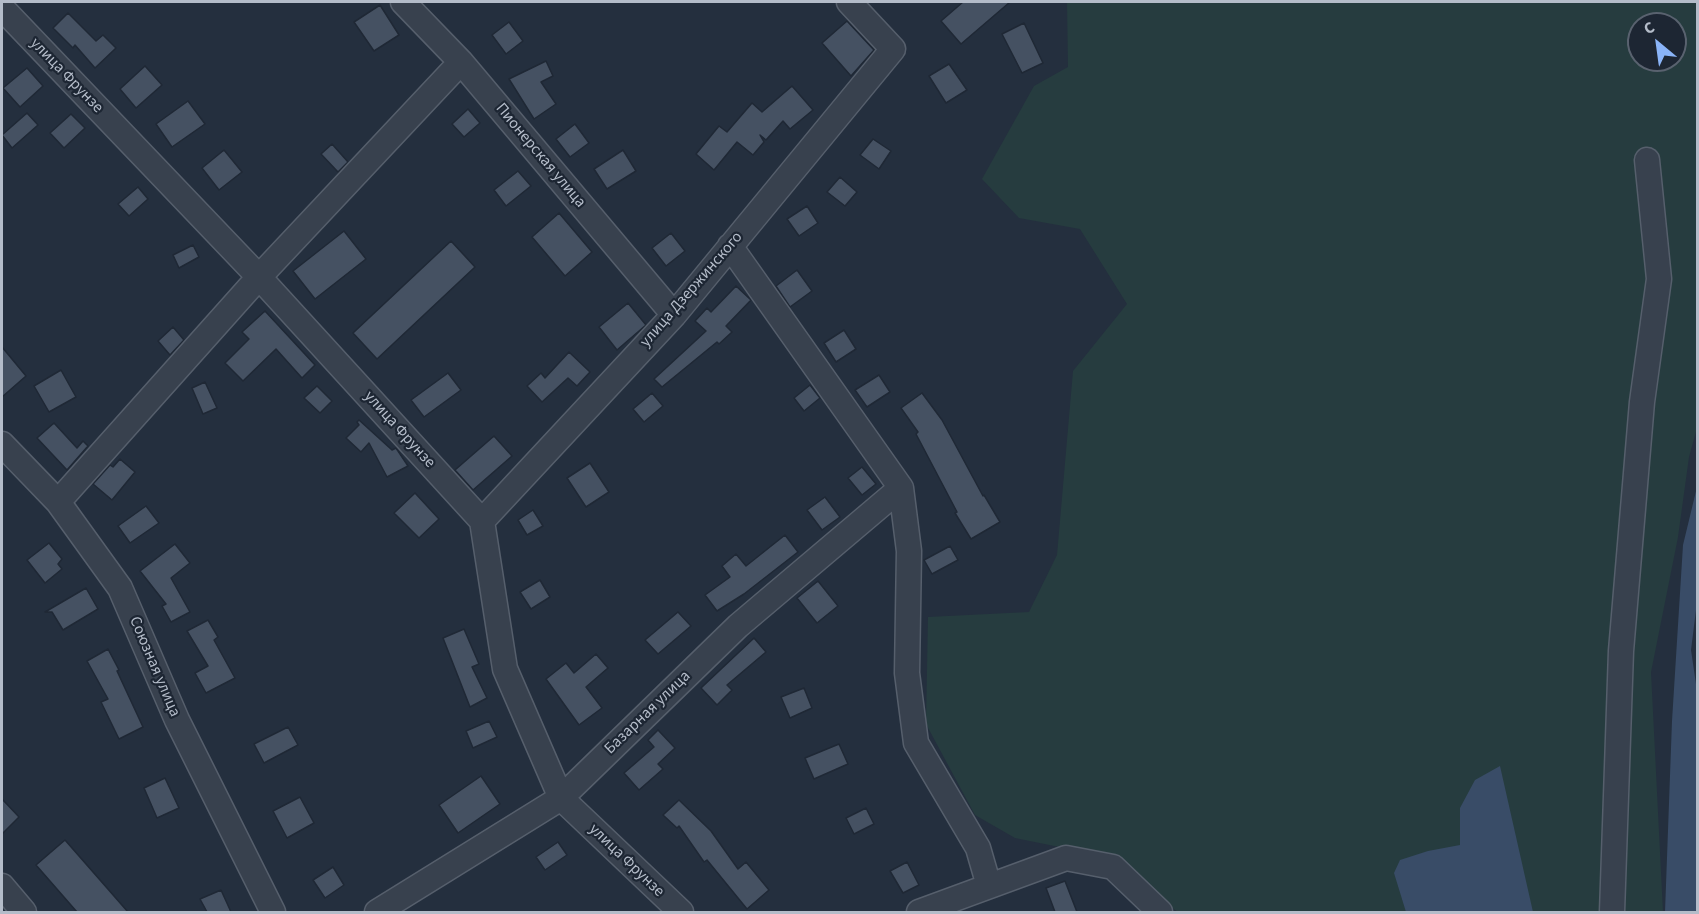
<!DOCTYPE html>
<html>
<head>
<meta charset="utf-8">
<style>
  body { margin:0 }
  #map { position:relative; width:1699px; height:914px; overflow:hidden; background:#242f3e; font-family:"Source Sans 3",sans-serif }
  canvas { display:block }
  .frame { position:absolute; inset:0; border:3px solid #b4bcc9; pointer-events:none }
  .north { position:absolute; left:1627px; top:12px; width:60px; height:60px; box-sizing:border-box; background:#1d2633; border:2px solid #59626f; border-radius:50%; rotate:331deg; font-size:16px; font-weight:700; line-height:24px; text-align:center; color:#b4bcc9 }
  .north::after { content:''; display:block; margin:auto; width:21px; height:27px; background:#8ab4f8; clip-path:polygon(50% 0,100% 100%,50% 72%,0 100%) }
</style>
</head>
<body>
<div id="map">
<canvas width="1699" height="914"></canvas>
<div class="frame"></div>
<div class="north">С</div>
</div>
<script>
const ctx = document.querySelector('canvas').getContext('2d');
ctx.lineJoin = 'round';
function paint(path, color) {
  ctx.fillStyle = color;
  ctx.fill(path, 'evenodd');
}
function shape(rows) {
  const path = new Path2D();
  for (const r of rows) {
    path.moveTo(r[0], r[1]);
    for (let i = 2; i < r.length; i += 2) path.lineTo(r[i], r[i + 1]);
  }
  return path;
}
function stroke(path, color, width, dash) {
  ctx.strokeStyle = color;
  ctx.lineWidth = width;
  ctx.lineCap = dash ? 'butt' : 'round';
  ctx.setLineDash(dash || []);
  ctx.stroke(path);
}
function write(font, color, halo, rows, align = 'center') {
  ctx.font = font + ' "Source Sans 3",sans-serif';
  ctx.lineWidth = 4.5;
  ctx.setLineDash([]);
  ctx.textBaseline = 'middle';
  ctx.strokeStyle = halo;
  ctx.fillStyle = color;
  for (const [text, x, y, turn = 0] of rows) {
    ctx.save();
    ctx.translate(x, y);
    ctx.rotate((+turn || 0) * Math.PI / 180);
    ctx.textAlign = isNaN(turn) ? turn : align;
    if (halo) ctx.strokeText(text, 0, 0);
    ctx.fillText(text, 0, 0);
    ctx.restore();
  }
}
const green = shape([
  [1067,2,1697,2,1697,428,1689,457,1678,537,1651,672,1663,912,1178,912,1094,854,1015,838,975,815,926,724,928,617,1029,612,1057,555,1073,371,1127,304,1080,229,1019,218,982,179,1034,86,1068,67],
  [1639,24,1675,24,1675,60,1639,60]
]);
const water = shape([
  [1697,487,1696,610,1691,650,1696,684,1698,730,1697,912,1665,912,1672,721,1683,545],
  [1500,766,1533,912,1406,912,1394,873,1400,860,1428,851,1460,845,1460,808,1475,780]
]);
const building = shape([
  [963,2,1010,2,961,44,941,21,963,2],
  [380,5,399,35,374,51,354,22,380,5],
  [68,13,96,41,103,35,116,48,95,68,75,45,73,48,53,28,68,13],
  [847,21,874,50,851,76,822,43,847,21],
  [509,22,523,41,506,54,492,35,509,22],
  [1024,23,1043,63,1022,73,1002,34,1024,23],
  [546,61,553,76,541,82,556,104,534,119,509,79,546,61],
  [949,64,967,90,946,103,929,76,949,64],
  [145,66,162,85,136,108,120,89,145,66],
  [27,68,43,86,20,107,3,88,27,68],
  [792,86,813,110,790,129,783,121,766,140,760,135,764,142,753,155,737,142,714,170,696,154,719,126,727,132,752,103,762,112,792,86],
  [188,101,205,124,172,147,156,124,188,101],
  [468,109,480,123,464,137,452,124,468,109],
  [27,113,38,125,12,148,2,135,27,113],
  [71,114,85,128,64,148,50,133,71,114],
  [575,124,589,143,570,157,556,139,575,124],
  [873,139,891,151,879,169,860,155,873,139],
  [332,144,348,162,338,172,321,154,332,144],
  [224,150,242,172,219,190,202,168,224,150],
  [623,150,636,171,607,189,594,169,623,150],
  [518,171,531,186,506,206,494,190,518,171],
  [840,177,857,192,845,206,827,192,840,177],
  [138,187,148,199,129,216,118,204,138,187],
  [807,206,818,223,799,236,787,219,807,206],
  [559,213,592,252,565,276,532,237,559,213],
  [344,231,366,259,315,299,293,271,344,231],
  [671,233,685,251,666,266,652,248,671,233],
  [451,241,475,267,377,359,353,333,451,241],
  [193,245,199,257,179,268,173,255,193,245],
  [797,270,812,291,790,307,776,286,797,270],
  [736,286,751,300,726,326,732,332,719,344,717,342,662,387,654,379,706,331,695,321,707,308,711,312,736,286],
  [628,303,646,325,617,350,599,327,628,303],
  [265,311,315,365,302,378,276,349,243,381,225,363,249,339,242,332,265,311],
  [173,327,184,340,170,355,158,341,173,327],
  [844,330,856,349,836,362,824,343,844,330],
  [2,347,26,376,2,397,2,347],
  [569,352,590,372,577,386,568,378,542,402,527,386,541,373,545,378,569,352],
  [61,370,76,397,49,412,34,386,61,370],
  [448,373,461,390,424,417,411,400,448,373],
  [879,375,890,392,867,407,855,390,879,375],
  [205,382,217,408,203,414,192,388,205,382],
  [810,385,820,398,804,411,794,398,810,385],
  [317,386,332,401,320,413,304,398,317,386],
  [652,393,663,406,644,422,633,409,652,393],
  [922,393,942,420,983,496,984,495,1000,522,971,539,955,513,957,512,916,434,918,432,901,408,922,393],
  [359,420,392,450,396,448,408,466,387,477,369,443,361,452,346,438,359,425,357,422,359,420],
  [54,423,77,448,83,441,88,446,67,470,37,438,54,423],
  [494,436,512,456,473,490,455,470,494,436],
  [120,459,135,472,112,500,93,484,110,465,113,467,120,459],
  [590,463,609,492,586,507,567,478,590,463],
  [862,467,876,484,862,495,848,478,862,467],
  [415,493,439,519,419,538,394,513,415,493],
  [825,497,840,517,822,530,807,510,825,497],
  [146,506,159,523,130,543,118,526,146,506],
  [533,510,543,526,527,535,518,520,533,510],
  [785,535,798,552,744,594,717,611,705,595,730,577,722,566,736,554,746,566,785,535],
  [49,543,62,559,58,564,62,569,45,583,27,560,49,543],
  [175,544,190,563,171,578,190,612,171,622,162,606,166,604,140,571,175,544],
  [950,546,958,560,932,574,924,560,950,546],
  [540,580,550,597,531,609,520,592,540,580],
  [818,581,838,606,817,623,797,598,818,581],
  [86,588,98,609,63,630,52,612,45,612,86,588],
  [678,612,691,626,658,654,645,640,678,612],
  [208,620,218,637,214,640,235,678,206,693,195,673,208,666,187,631,208,620],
  [464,629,479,664,472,667,487,698,470,707,443,638,464,629],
  [754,638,766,652,727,685,732,690,717,705,701,688,754,638],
  [108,649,119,670,117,671,143,727,119,739,101,702,108,699,87,661,108,649],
  [596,654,608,668,586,687,602,708,579,725,546,679,566,663,574,673,596,654],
  [804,688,812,708,790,718,781,697,804,688],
  [489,721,497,737,473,748,466,731,489,721],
  [288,727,298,745,264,763,254,744,288,727],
  [658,730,675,748,658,764,663,769,639,790,624,773,654,747,648,740,658,730],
  [839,744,848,764,814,779,805,758,839,744],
  [481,776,500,804,458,833,439,805,481,776],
  [165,778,179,808,157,818,144,788,165,778],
  [300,797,314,823,287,838,273,811,300,797],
  [2,799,19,817,2,834,2,799],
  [679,800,711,831,738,869,746,862,769,890,747,909,707,860,704,862,679,826,677,828,663,815,679,800],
  [866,808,874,824,854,834,846,818,866,808],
  [65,840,128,912,77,912,36,865,65,840],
  [558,842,567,855,545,870,536,857,558,842],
  [907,862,919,885,903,893,890,871,907,862],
  [333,867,344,885,325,898,313,880,333,867],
  [1065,881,1077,912,1055,912,1046,888,1065,881],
  [221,890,231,912,207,912,200,899,221,890]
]);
const minor = shape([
  [403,2,461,62,674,315],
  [2,8,259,277,482,521,505,669,561,798,681,912],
  [730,246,901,488,909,551,907,673,916,743,978,848,989,886],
  [2,444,58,502,120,588,177,720,273,912],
  [58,502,259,277,461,62],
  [482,521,674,315,893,49,849,2],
  [2,886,24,912],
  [377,912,561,798,738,626,901,488],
  [919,912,1066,858,1113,867,1160,912],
  [1612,912,1621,651,1642,402,1659,279,1647,160]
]);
const streetNames = [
  ["улица Фрунзе",66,76,46],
  ["Пионерская улица",540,156,50],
  ["улица Дзержинского",692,290,-49],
  ["улица Фрунзе",399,430,48],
  ["Союзная улица",154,667,67],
  ["Базарная улица",648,713,-44],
  ["улица Фрунзе",626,861,44]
];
paint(green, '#263c3f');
paint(water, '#394c67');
paint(building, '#455162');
stroke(building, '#1f2835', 1.5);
stroke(minor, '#565f6c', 27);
stroke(minor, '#38414e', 24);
write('16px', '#b4bcc9', '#1d2633', streetNames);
</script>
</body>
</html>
